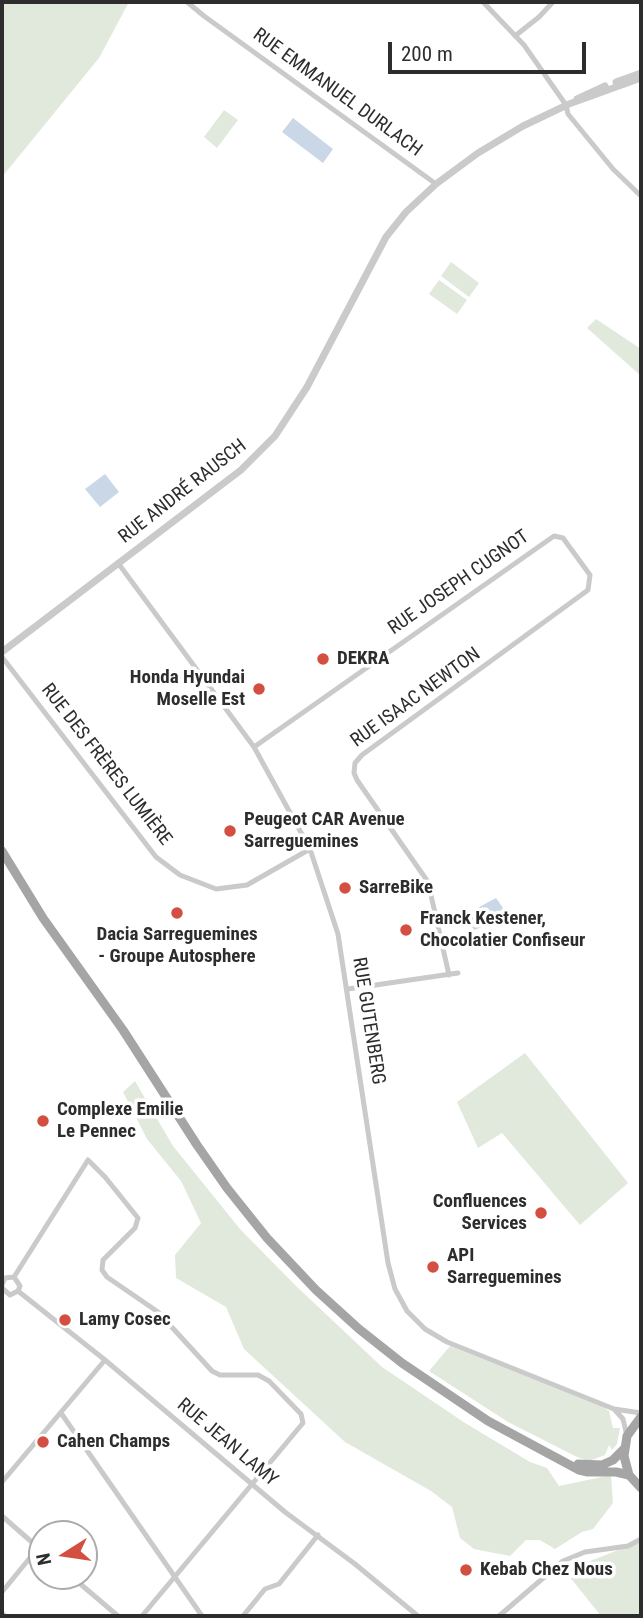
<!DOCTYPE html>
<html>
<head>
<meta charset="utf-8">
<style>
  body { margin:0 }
  #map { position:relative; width:643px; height:1618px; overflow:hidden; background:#fff; font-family:"Roboto Condensed",sans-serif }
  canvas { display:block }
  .frame { position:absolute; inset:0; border:4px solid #2d2d2d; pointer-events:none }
  .north { position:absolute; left:28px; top:1520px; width:70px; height:70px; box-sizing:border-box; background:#fff; border:2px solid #ababab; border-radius:50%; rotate:258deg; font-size:19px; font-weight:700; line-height:28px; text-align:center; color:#2d2d2d }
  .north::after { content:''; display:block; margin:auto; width:24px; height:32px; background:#d24f41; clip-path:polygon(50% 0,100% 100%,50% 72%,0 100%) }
  .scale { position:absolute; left:388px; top:42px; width:198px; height:32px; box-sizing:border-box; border:4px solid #2d2d2d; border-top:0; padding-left:9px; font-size:21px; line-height:24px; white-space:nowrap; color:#2d2d2d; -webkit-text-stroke:5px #fff; paint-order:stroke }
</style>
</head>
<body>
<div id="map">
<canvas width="643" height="1618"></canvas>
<div class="frame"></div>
<div class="north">N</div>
<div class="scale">200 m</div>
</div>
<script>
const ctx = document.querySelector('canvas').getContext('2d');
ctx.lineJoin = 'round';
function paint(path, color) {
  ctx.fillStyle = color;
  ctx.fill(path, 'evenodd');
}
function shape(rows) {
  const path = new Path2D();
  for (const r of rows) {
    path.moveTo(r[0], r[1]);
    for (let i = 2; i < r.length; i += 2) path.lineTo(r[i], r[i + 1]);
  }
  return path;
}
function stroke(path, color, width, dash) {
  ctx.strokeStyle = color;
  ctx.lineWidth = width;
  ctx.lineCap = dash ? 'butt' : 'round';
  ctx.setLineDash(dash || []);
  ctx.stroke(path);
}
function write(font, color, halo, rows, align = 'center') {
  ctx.font = font + ' "Roboto Condensed",sans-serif';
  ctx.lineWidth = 7;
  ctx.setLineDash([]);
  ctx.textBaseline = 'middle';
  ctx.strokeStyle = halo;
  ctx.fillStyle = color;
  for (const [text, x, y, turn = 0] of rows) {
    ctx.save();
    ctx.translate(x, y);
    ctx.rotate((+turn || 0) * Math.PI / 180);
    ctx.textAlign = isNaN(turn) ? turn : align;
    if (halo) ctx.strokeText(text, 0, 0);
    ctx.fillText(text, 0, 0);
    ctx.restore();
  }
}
const green = shape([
  [2,2,129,2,99,58,2,177],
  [224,110,238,120,217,148,204,137],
  [451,262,479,283,469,297,441,276],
  [439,280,467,300,457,314,429,294],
  [596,319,641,349,641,376,587,328],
  [525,1053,628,1183,580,1225,502,1133,478,1148,457,1102],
  [135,1081,173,1146,240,1229,294,1284,382,1367,465,1423,530,1462,547,1468,559,1486,611,1475,613,1503,593,1529,582,1532,555,1549,540,1540,526,1540,510,1556,474,1549,460,1538,452,1507,431,1491,345,1442,244,1349,226,1307,176,1278,175,1255,201,1223,181,1181,147,1139,123,1092],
  [450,1346,603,1407,609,1411,613,1428,620,1428,617,1444,612,1450,609,1445,605,1455,589,1461,577,1457,508,1422,429,1371],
  [641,1541,641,1616,601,1616,565,1571]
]);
const water = shape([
  [293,118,333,149,323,163,282,132],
  [105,474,119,492,100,507,85,489],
  [496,898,506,912,490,924,474,930,466,918,468,913]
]);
const minor = shape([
  [187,2,204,16,436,184],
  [483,2,524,45,566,105,568,114,613,169,641,196],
  [515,36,539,17,553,2],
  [118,563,254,747,310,849,338,934,388,1263,395,1289,407,1311,425,1329,447,1342,614,1409,641,1413],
  [2,657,156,857,180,875,216,889,247,885,310,849],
  [254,747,554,536,563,538,590,575,588,590,362,755,355,763,354,773,357,780,428,882,449,975],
  [348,989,458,973],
  [14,1277,88,1160,105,1177,138,1218,135,1228,103,1260,102,1270,107,1277,158,1312,212,1371,220,1375,258,1375,269,1381,301,1414,303,1423,142,1616],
  [2,1285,5,1278,14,1277,20,1286,18,1291],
  [2,1288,10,1295,18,1291],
  [18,1291,105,1360,285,1512,355,1564,418,1616],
  [614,1409,623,1419,627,1436],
  [61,1413,202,1616],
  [2,1482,105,1360],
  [2,1516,42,1551],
  [71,1576,118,1616],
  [2,1592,38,1548],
  [2,1613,5,1616],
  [243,1616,265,1589,279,1584,318,1535],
  [499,1616,563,1561,585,1552,628,1546,641,1539]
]);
const tertiary = shape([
  [616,82,641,73],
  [577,99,605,86],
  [2,652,241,470,275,436,307,387,386,237,406,212,436,184,478,153,523,126,569,104,641,78]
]);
const primary = shape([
  [2,851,43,918,123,1030,197,1145,227,1188,267,1238,316,1290,359,1329,402,1363,488,1421,579,1470,588,1472,616,1472,629,1475],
  [641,1417,627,1436,624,1456,629,1475,641,1488],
  [578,1464,602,1465,613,1460,624,1449]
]);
const markers = [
  [323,659,7,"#d24f41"],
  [259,689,7,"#d24f41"],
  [230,831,7,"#d24f41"],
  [345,888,7,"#d24f41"],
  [177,913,7,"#d24f41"],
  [406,930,7,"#d24f41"],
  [43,1121,7,"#d24f41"],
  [541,1213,7,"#d24f41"],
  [433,1267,7,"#d24f41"],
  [65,1320,7,"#d24f41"],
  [43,1442,7,"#d24f41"],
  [466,1570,7,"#d24f41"]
];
const streetNames = [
  ["RUE EMMANUEL DURLACH",337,93,36],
  ["RUE ANDRÉ RAUSCH",183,492,-38],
  ["RUE JOSEPH CUGNOT",459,583,-35],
  ["RUE ISAAC NEWTON",416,698,-36],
  ["RUE DES FRÈRES LUMIÈRE",106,765,52],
  ["RUE GUTENBERG",368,1021,81],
  ["RUE JEAN LAMY",227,1443,40]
];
const poiNames = [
  ["DEKRA",337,659],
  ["Honda Hyundai",245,678,"right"],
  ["Moselle Est",245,700,"right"],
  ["Peugeot CAR Avenue",244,820],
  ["Sarreguemines",244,842],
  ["SarreBike",359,888],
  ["Franck Kestener,",420,919],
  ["Chocolatier Confiseur",420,941],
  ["Dacia Sarreguemines",177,935,"center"],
  ["- Groupe Autosphere",177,957,"center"],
  ["Complexe Emilie",57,1110],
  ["Le Pennec",57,1132],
  ["Confluences",527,1202,"right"],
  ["Services",527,1224,"right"],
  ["API",447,1256],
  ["Sarreguemines",447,1278],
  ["Lamy Cosec",79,1320],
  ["Cahen Champs",57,1442],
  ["Kebab Chez Nous",480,1570]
];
paint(green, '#e1e9dc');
paint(water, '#cad7e7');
stroke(minor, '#cacaca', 5);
stroke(tertiary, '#cacaca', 7);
stroke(primary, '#a5a5a5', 9);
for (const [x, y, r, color] of markers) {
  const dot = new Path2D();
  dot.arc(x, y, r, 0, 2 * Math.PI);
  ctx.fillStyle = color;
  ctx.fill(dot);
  stroke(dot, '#fff', 2.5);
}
write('19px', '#2d2d2d', '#fff', streetNames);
write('bold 19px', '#2d2d2d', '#fff', poiNames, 'left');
</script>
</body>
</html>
